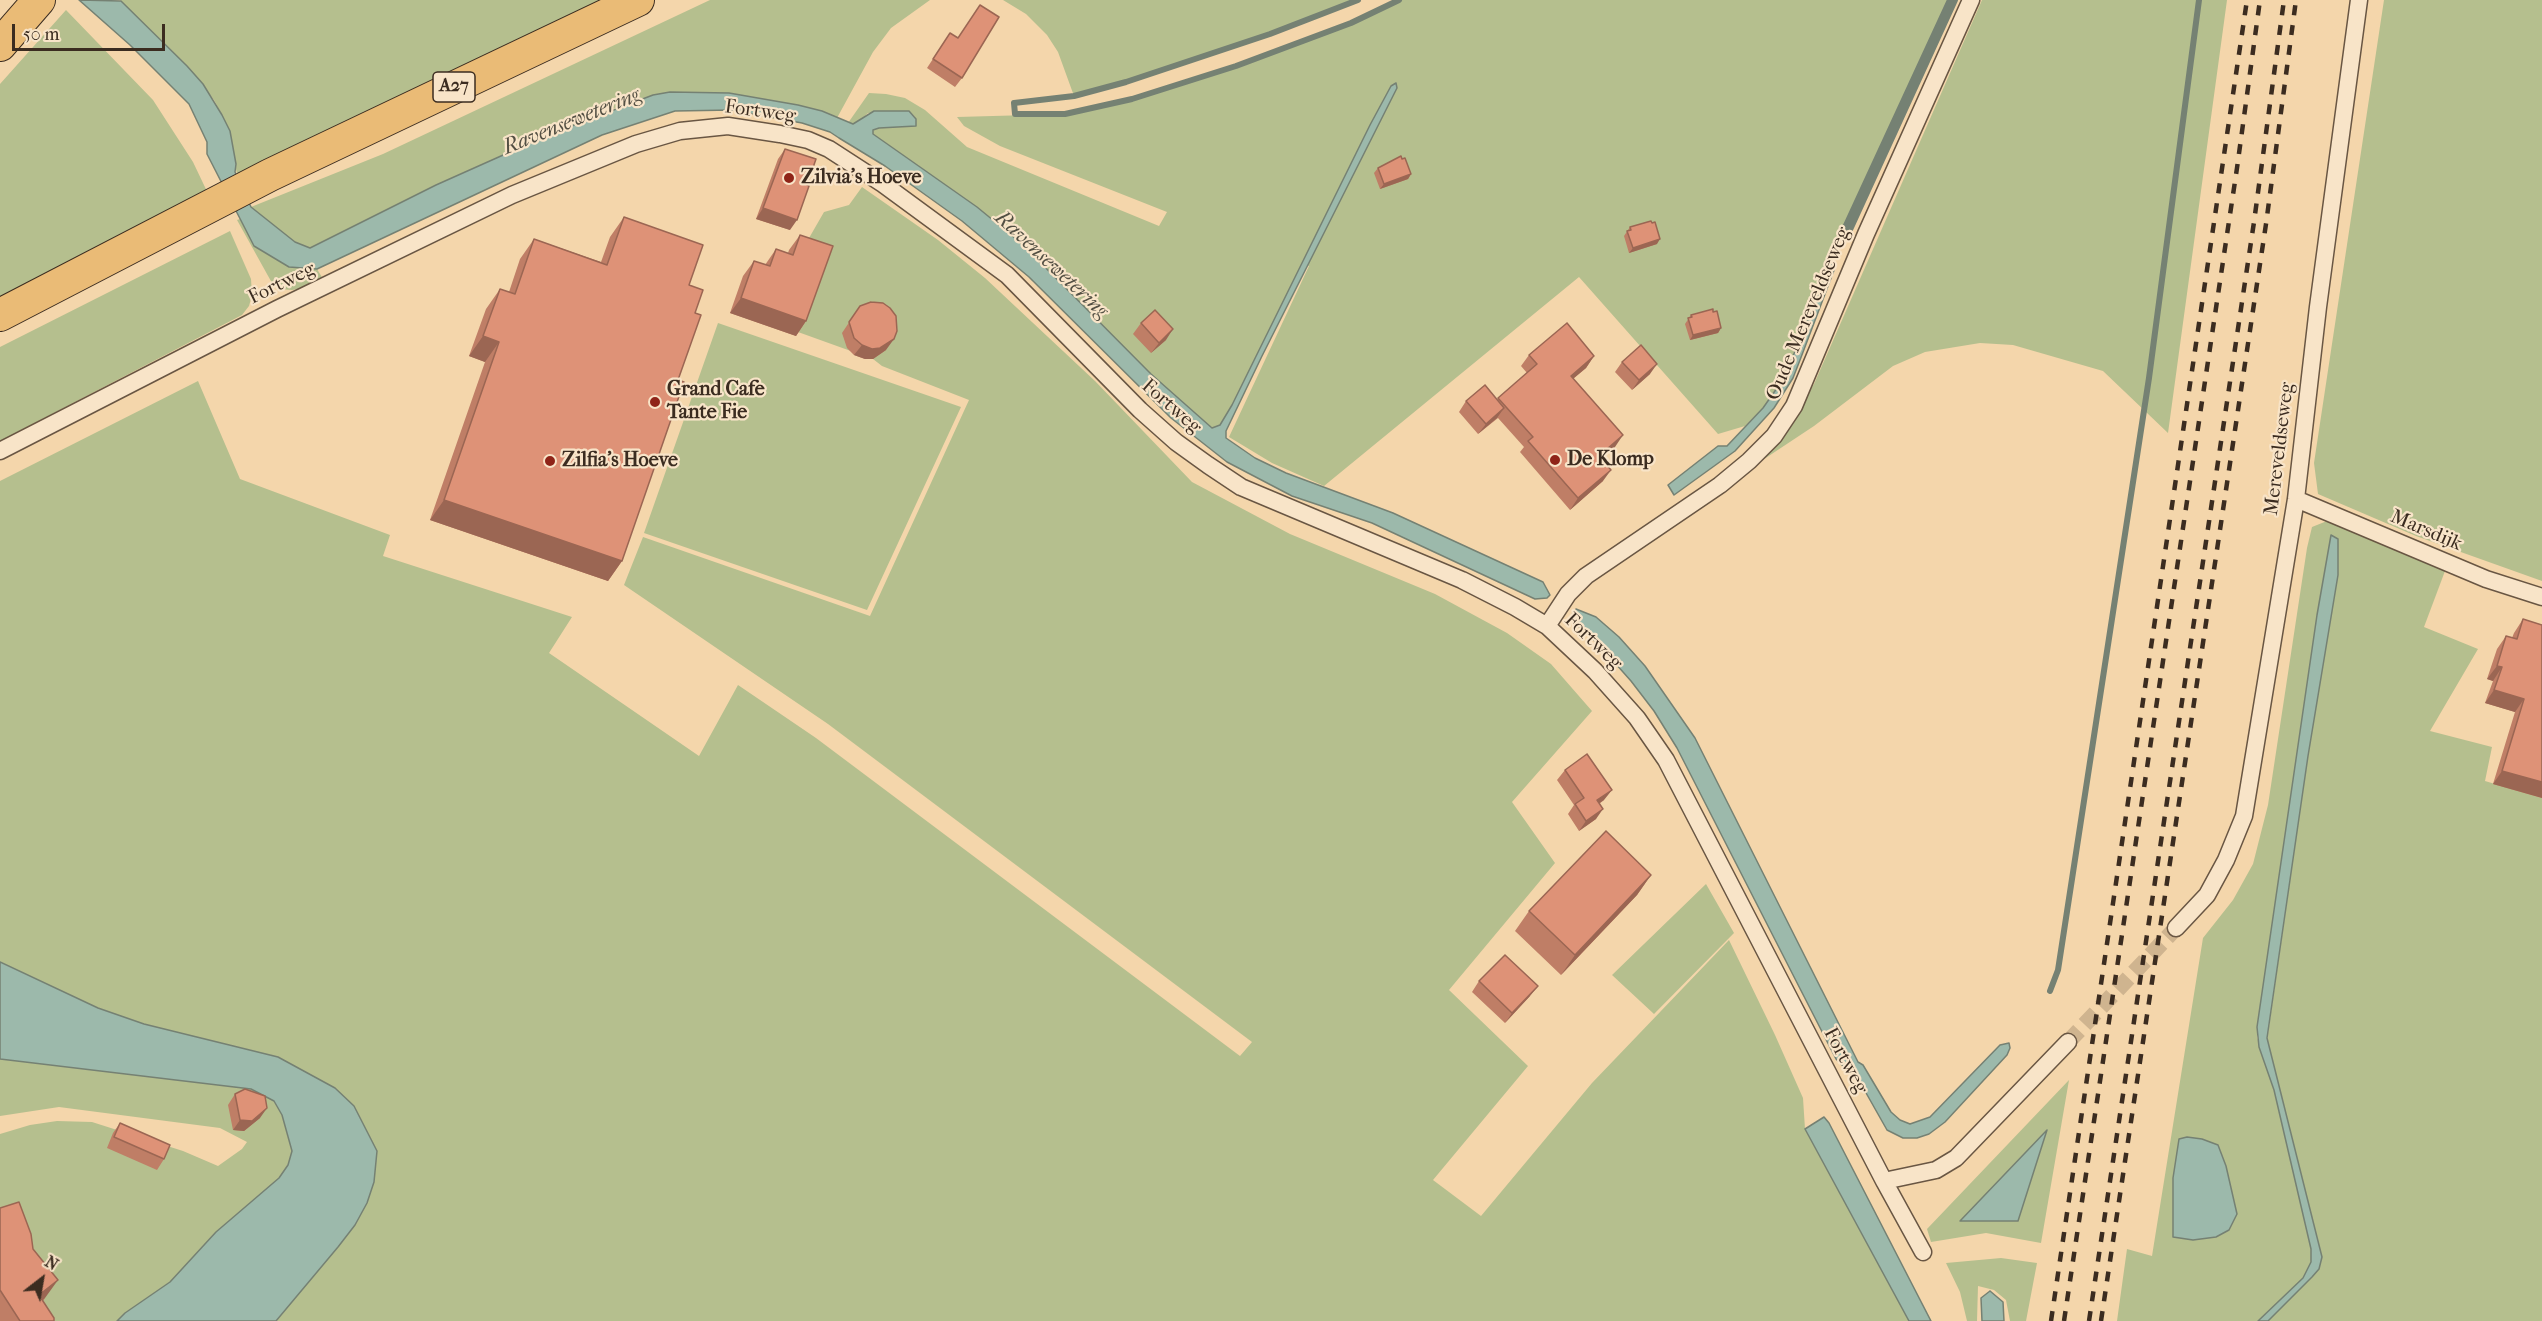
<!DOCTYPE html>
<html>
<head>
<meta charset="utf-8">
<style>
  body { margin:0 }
  #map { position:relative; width:2542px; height:1321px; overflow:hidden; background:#f4d6ab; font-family:"IM FELL French Canon",serif }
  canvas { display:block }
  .north { position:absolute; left:12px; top:1249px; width:60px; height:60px; -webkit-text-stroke:4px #f8e4c8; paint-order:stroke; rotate:31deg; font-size:16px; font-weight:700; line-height:24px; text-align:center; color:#3b2c20 }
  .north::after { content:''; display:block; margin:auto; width:21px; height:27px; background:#3b2c20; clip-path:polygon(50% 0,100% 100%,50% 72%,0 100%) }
  .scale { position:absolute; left:12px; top:24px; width:153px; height:27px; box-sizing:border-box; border:3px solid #3b2c20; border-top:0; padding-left:8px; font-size:18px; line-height:21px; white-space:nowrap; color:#3b2c20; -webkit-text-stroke:4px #f8e4c8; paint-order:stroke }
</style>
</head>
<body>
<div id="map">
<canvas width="2542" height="1321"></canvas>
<div class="north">N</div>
<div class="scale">50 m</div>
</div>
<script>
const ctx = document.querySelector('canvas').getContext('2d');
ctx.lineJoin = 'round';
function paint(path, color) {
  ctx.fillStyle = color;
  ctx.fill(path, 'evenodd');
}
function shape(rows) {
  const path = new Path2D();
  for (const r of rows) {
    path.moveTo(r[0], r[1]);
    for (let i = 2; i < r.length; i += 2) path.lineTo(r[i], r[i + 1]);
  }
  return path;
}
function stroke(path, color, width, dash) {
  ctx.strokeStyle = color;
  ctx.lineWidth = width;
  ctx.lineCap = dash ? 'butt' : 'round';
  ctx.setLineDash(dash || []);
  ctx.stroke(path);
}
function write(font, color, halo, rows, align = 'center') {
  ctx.font = font + ' "IM FELL French Canon",serif';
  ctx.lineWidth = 4.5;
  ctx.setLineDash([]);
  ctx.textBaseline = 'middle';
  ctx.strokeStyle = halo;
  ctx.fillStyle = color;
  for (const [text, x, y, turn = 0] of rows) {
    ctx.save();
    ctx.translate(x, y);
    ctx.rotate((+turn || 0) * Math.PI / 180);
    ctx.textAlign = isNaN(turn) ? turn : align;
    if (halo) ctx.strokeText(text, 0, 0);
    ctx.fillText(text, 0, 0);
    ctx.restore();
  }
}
const green = shape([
  [120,0,618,0,239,181,222,115,214,100,187,66],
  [710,0,930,0,891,28,873,52,837,118,798,105,729,93,670,92,609,110,548,135,436,185,310,248,295,242,251,207,383,154],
  [1003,0,1358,0,1232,47,1126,82,1074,96,1058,52,1047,35,1026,14],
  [1399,0,1950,0,1858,196,1784,378,1763,408,1745,426,1718,434,1579,277,1324,486,1272,463,1229,437,1309,266,1303,264,1232,405,1220,425,1212,428,1151,374,1022,244,977,207,873,134,873,130,879,128,911,126,915,117,912,114,868,113,856,124,848,123,869,93,886,94,905,98,925,110,967,147,1159,226,1167,212,1000,146,964,126,957,117,1065,114,1132,99,1236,66,1351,23],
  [1982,0,2227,0,2168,433,2103,371,2013,345,1980,343,1925,352,1893,366,1814,426,1734,479,1790,422,1814,384],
  [2384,0,2542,0,2542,581,2416,536,2318,494,2314,463],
  [66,10,153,100,193,162,213,204,0,311,0,84],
  [862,187,938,240,985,278,1095,381,1192,482,1290,534,1435,594,1507,633,1551,664,1592,711,1512,802,1555,863,1449,990,1528,1066,1433,1180,1481,1216,1592,1083,1729,940,1775,1035,1803,1098,1805,1129,1909,1321,276,1321,338,1247,355,1225,367,1203,374,1182,377,1151,354,1106,278,1057,144,1024,98,1008,0,962,0,481,198,381,240,479,390,535,383,556,572,617,549,653,699,756,738,685,816,738,1240,1056,1252,1042,828,724,624,585,643,537,870,616,969,400,882,366,873,359,798,332,801,252,824,212,849,205],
  [240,219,254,246,289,267,317,269,323,279,304,288,292,290,279,289,272,283,237,220],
  [230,231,251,279,252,295,249,306,242,315,0,441,0,347],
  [718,323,961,407,867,610,644,533],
  [2327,521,2445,571,2424,627,2478,649,2430,731,2492,747,2485,781,2542,798,2542,1321,2268,1321,2319,1269,2267,1040,2290,880,2280,878,2257,1037,2274,1090,2311,1249,2311,1262,2303,1278,2258,1321,2117,1321,2127,1249,2152,1256,2203,938,2233,900,2253,864,2268,805,2307,548,2312,527],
  [2218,1145,2226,1166,2237,1214,2229,1230,2173,1178,2177,1159],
  [1706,884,1734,933,1654,1014,1612,975],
  [0,1059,251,1089,262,1093,274,1101,282,1115,292,1151,288,1165,279,1178,216,1232,170,1282,125,1313,117,1321,0,1321,0,1134,30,1125,57,1121,92,1122,183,1151,218,1166,242,1149,247,1142,220,1128,59,1107,0,1116],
  [2069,1080,2041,1243,1986,1233,1931,1242,1927,1229],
  [2001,1258,2037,1263,2026,1321,2010,1321,2006,1300,1994,1290,1978,1286,1977,1321,1967,1321,1960,1292,1946,1263]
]);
const water = shape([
  [79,0,121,1,187,66,203,84,222,115,230,131,236,164,235,172,251,207,295,242,310,248,436,185,548,135,653,95,670,92,729,93,798,105,822,111,853,124,874,111,909,111,916,119,916,126,879,128,873,130,873,134,977,207,1022,244,1151,374,1212,428,1220,425,1232,405,1370,125,1391,86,1396,83,1397,88,1262,356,1226,431,1226,438,1255,458,1286,473,1393,513,1543,582,1550,595,1547,598,1535,599,1372,523,1292,496,1227,462,1171,418,1029,277,962,221,885,166,839,138,830,132,802,123,732,110,675,111,602,135,317,269,289,267,254,246,207,154,207,142,189,104,130,45,79,0],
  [1832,261,1836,265,1800,360,1793,378,1774,408,1735,451,1674,495,1668,485,1718,446,1727,446,1763,408,1784,378,1832,261],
  [2331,535,2338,539,2338,575,2308,756,2267,1038,2322,1257,2319,1269,2312,1277,2268,1321,2258,1321,2303,1278,2311,1262,2311,1249,2274,1090,2259,1047,2257,1027,2317,615,2331,535],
  [1576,609,1596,617,1619,637,1645,666,1695,738,1858,1062,1863,1065,1891,1112,1900,1120,1910,1124,1930,1117,2000,1045,2009,1043,2010,1048,2007,1055,1945,1122,1929,1134,1917,1138,1903,1138,1887,1130,1861,1084,1836,1059,1677,748,1654,711,1631,681,1599,645,1577,625,1576,619,1571,616,1576,609],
  [0,962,98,1008,144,1024,278,1057,335,1088,354,1106,377,1151,374,1182,367,1203,355,1225,338,1247,276,1321,117,1321,125,1313,170,1282,216,1232,279,1178,288,1165,292,1151,282,1115,274,1101,251,1089,0,1059,0,962],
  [1824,1117,1829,1123,1931,1321,1909,1321,1805,1129,1824,1117],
  [2047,1130,2018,1221,1960,1221,2047,1130],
  [2187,1137,2202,1139,2218,1145,2226,1166,2237,1214,2229,1230,2216,1237,2193,1240,2173,1237,2173,1178,2179,1139,2187,1137],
  [1990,1291,2003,1302,2004,1321,1982,1321,1981,1298,1990,1291]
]);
const stream = shape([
  [1358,0,1270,34,1126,82,1074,96,1014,103,1015,114,1065,114,1132,99,1236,66,1351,23,1399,0],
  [1950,0,1843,232,1848,234,1955,0],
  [2050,991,2058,970,2149,378,2199,0]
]);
const streetTunnel = shape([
  [2068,1042,2176,928]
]);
const street = shape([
  [0,451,277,309,512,195,636,144,680,131,728,126,780,134,808,140,829,149,883,184,1007,275,1140,410,1176,442,1208,465,1241,487,1462,580,1515,607,1547,626,1595,671,1637,718,1666,760,1884,1181,1923,1252],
  [2296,499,2486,579,2542,597],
  [1547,626,1568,594,1586,576,1720,485,1749,461,1774,436,1794,406,1866,234,1971,0],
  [2176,928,2207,895,2226,860,2244,816,2296,499,2318,307,2359,0],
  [1884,1181,1936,1170,1956,1158,2068,1042]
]);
const highway = shape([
  [0,45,39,0],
  [0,315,270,175,638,0]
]);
const rail = shape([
  [2051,1321,2247,0],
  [2064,1321,2237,168,2260,0],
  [2089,1321,2254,222,2284,0],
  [2101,1321,2266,224,2296,0]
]);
const wall = shape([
  [950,33,962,78,955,87,927,68],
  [785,149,790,230,756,219,778,159],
  [1402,159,1411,174,1408,179,1380,189,1374,173,1378,168],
  [624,217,689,285,695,313,678,380,622,561,608,581,430,520,485,362,469,356,486,309,500,289,509,292,520,259,534,239,601,262,610,237],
  [1630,227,1657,244,1629,253,1624,236],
  [800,235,806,321,796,336,730,313,743,276,754,261,765,265,776,249,788,253,789,250],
  [860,306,886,350,873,359,865,359,854,355,847,348,842,333],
  [1691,315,1721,328,1718,333,1690,340,1685,324],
  [1141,323,1166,340,1151,353,1133,334],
  [1529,355,1594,356,1586,368,1573,379,1615,447,1601,459,1603,481,1570,510,1520,452,1524,447,1498,418,1478,434,1459,412,1466,401,1497,400,1527,373,1521,366],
  [1622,362,1650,374,1632,390,1615,372],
  [2523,619,2542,625,2542,798,2493,784,2515,712,2485,703,2493,681,2487,679,2497,649,2506,636,2512,638,2514,633],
  [1565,770,1604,800,1599,804,1596,819,1579,831,1568,814,1574,805,1557,780],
  [1651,875,1637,895,1561,975,1515,931,1529,911],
  [1479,981,1530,996,1505,1023,1472,992],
  [235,1094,260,1118,244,1131,233,1130,228,1105],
  [120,1123,164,1159,157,1170,107,1148,113,1133],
  [0,1208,33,1249,45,1298,43,1301,54,1321,0,1321]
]);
const shadedWall = shape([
  [1411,174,1408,179,1380,189,1384,184],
  [763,208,797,220,790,230,756,219],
  [1660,239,1657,244,1629,253,1633,248],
  [741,298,806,321,796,336,730,313],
  [1721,328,1718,333,1690,340,1693,335],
  [1173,329,1166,340,1151,353,1159,343],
  [483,336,499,342,485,362,469,356],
  [894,339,886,350,873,359,865,359,854,355,862,345],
  [1594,356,1586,368,1563,387,1571,376],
  [1657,364,1650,374,1632,390,1639,380],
  [1504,408,1497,418,1478,434,1486,424],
  [1623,435,1615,447,1591,468,1599,456],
  [1611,470,1603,481,1570,510,1578,498],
  [444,500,622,561,608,581,430,520],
  [2497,666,2502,667,2493,681,2487,679],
  [2494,690,2524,699,2515,712,2485,703],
  [2502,771,2542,782,2542,798,2493,784],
  [1612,790,1604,800,1589,810,1597,800],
  [1603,809,1596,819,1579,831,1586,821],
  [1651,875,1637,895,1561,975,1575,955],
  [1538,986,1530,996,1505,1023,1512,1013],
  [267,1108,260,1118,244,1131,233,1130,240,1120],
  [58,1280,45,1298,26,1314,39,1295]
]);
const building = shape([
  [980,5,999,17,962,78,933,59,950,33,958,38,980,5],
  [785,149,816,159,807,185,809,186,797,220,763,208,785,149],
  [1401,156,1402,159,1405,158,1411,174,1384,184,1378,168,1401,156],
  [624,217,703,245,689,285,703,290,695,313,701,315,678,380,684,382,622,561,444,500,499,342,483,336,500,289,515,294,534,239,607,265,624,217],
  [1651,221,1652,223,1655,222,1660,239,1633,248,1627,231,1631,230,1630,227,1651,221],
  [800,235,833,246,806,321,741,298,754,261,770,266,776,249,793,255,800,235],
  [871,302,883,303,890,308,896,316,897,331,894,339,880,348,872,349,862,345,854,338,849,322,860,306,871,302],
  [1713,309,1713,312,1717,311,1721,328,1693,335,1688,318,1692,317,1691,315,1713,309],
  [1155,310,1173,329,1159,343,1141,323,1155,310],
  [1567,323,1594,356,1571,376,1623,435,1599,456,1611,470,1578,498,1528,441,1533,437,1498,398,1537,364,1529,355,1567,323],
  [1641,345,1657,364,1639,380,1622,362,1641,345],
  [1485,385,1504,408,1486,424,1466,401,1485,385],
  [2523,619,2542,625,2542,782,2502,771,2524,699,2494,690,2502,667,2497,666,2506,636,2517,639,2523,619],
  [1587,754,1612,790,1597,800,1603,809,1586,821,1575,804,1584,798,1565,770,1587,754],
  [1606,831,1651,875,1575,955,1529,911,1606,831],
  [1505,955,1538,986,1512,1013,1479,981,1505,955],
  [245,1089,265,1096,267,1108,252,1121,240,1120,235,1094,245,1089],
  [120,1123,170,1145,164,1159,114,1137,120,1123],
  [19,1202,31,1234,33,1249,58,1280,39,1295,54,1318,54,1321,20,1321,0,1290,0,1208,19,1202]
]);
const markers = [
  [789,178,6,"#8f2418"],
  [655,402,6,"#8f2418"],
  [1555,460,6,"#8f2418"],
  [550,461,6,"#8f2418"]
];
const shields = [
  [454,87,42]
];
const shieldNames = [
  ["A27",454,87]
];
const streetNames = [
  ["Fortweg",760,112,8],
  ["Fortweg",282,284,-26],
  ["Oude Mereveldseweg",1809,314,-67],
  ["Fortweg",1171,407,41],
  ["Mereveldseweg",2280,449,-83],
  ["Marsdijk",2426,531,23],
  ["Fortweg",1593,642,44],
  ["Fortweg",1845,1061,62]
];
const poiNames = [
  ["Zilvia's Hoeve",801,178],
  ["Grand Cafe",667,390],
  ["Tante Fie",667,413],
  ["De Klomp",1567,460],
  ["Zilfia's Hoeve",562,461]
];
const waterNames = [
  ["Ravensewetering",572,122,-22],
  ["Ravensewetering",1051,265,43]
];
paint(green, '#b5bf8e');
paint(water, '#9cb9ab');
stroke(water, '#758173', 1.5);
stroke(stream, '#758173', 6);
stroke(streetTunnel, '#cfb48f', 16, [16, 8]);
stroke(street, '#695643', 19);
stroke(highway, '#3b2c20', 34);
stroke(street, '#f8e4c8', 16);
stroke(highway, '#eabb76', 32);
stroke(rail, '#3b2c20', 4.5, [10, 10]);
paint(wall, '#bf7e66');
paint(shadedWall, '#9b6653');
paint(building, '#de9277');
stroke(building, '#9b6653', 1.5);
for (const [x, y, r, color] of markers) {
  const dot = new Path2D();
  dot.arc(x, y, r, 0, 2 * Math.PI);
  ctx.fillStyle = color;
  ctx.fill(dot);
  stroke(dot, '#f8e4c8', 2);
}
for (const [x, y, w] of shields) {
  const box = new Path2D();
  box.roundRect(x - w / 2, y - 15, w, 30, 4.5);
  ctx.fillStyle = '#f8e4c8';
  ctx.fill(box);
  stroke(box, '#3b2c20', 1.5);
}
write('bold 18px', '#3b2c20', null, shieldNames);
write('20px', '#3b2c20', '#f8e4c8', streetNames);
write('bold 20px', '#3b2c20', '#f8e4c8', poiNames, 'left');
write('italic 21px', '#534f43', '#f8e4c8', waterNames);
</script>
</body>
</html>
